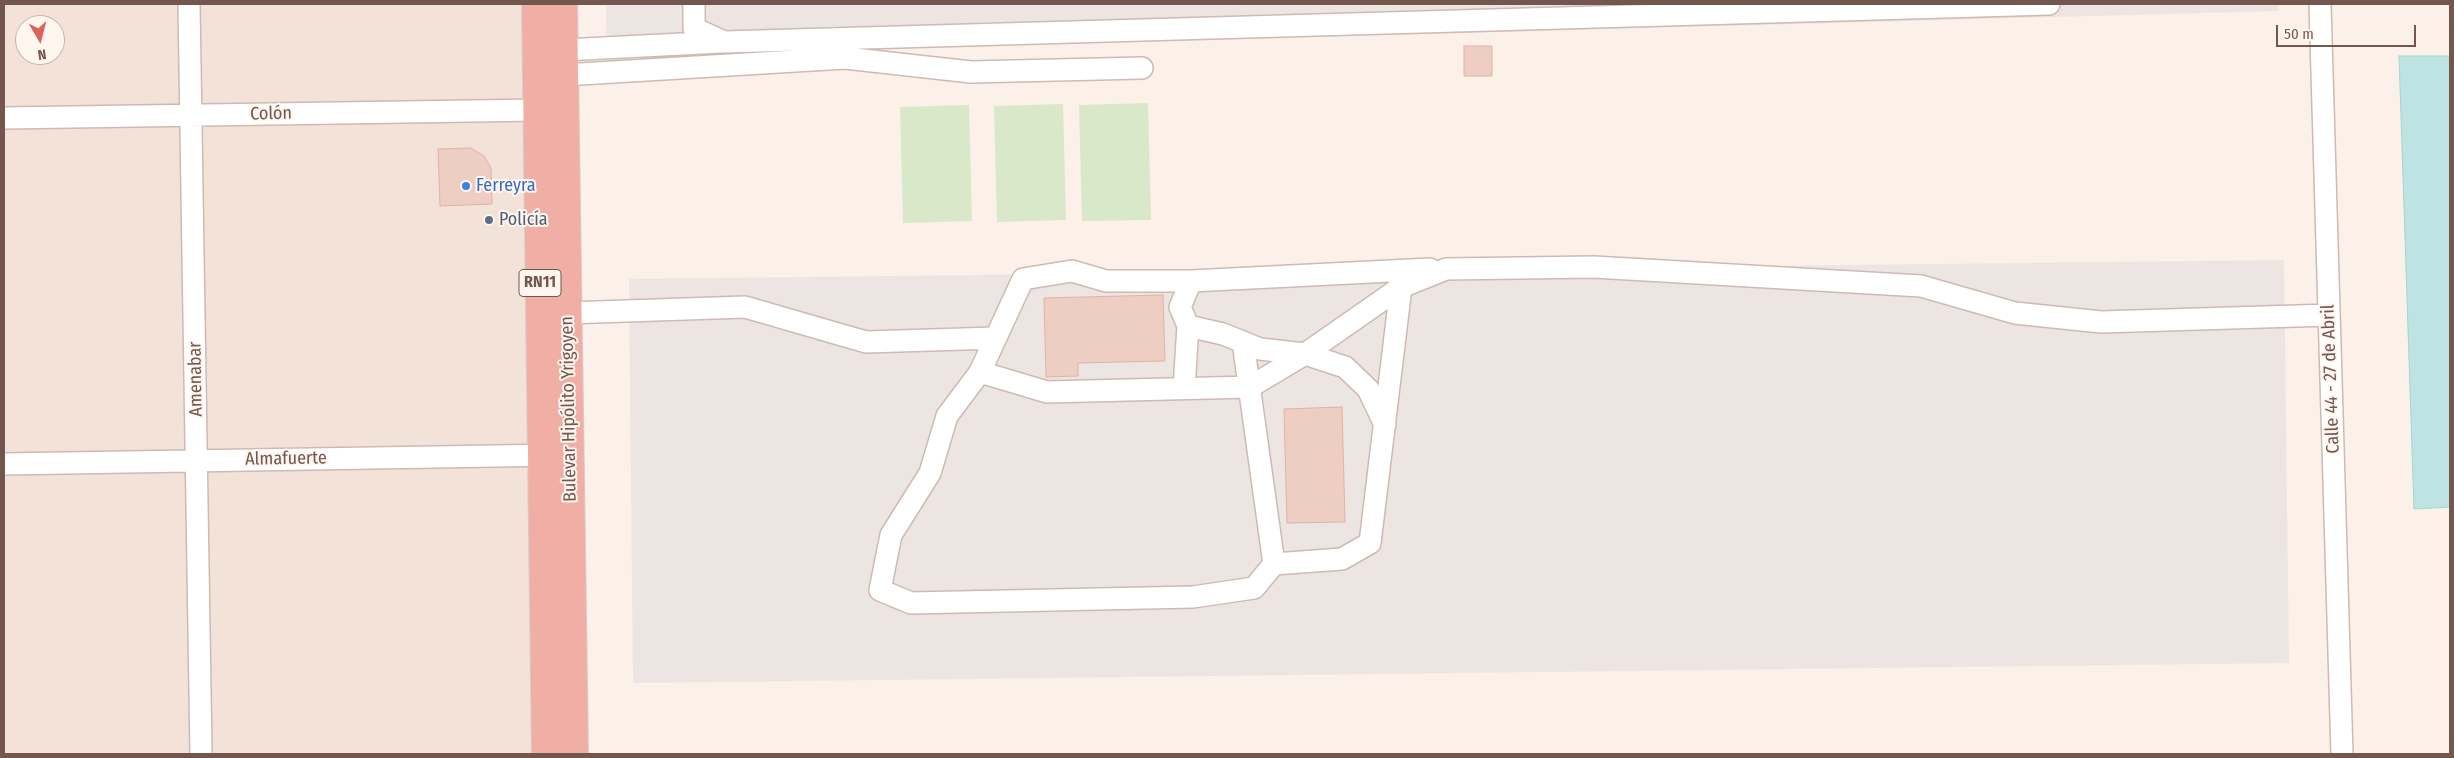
<!DOCTYPE html>
<html>
<head>
<meta charset="utf-8">
<style>
  body { margin:0 }
  #map { position:relative; width:2454px; height:758px; overflow:hidden; background:#fbf1e9; font-family:"Fira Sans Condensed",sans-serif }
  canvas { display:block }
  .frame { position:absolute; inset:0; border:5px solid #73564e; pointer-events:none }
  .north { position:absolute; left:15px; top:15px; width:50px; height:50px; box-sizing:border-box; background:#fef6ef; border:1px solid #c6b6af; border-radius:50%; rotate:172deg; font-size:14px; font-weight:700; line-height:20px; text-align:center; color:#73564e }
  .north::after { content:''; display:block; margin:auto; width:18px; height:22px; background:#db6358; clip-path:polygon(50% 0,100% 100%,50% 72%,0 100%) }
  .scale { position:absolute; left:2276px; top:25px; width:140px; height:22px; box-sizing:border-box; border:2px solid #73564e; border-top:0; padding-left:6px; font-size:15px; line-height:18px; white-space:nowrap; color:#73564e; -webkit-text-stroke:4px #fef6ef; paint-order:stroke }
</style>
</head>
<body>
<div id="map">
<canvas width="2454" height="758"></canvas>
<div class="frame"></div>
<div class="north">N</div>
<div class="scale">50 m</div>
</div>
<script>
const ctx = document.querySelector('canvas').getContext('2d');
ctx.lineJoin = 'round';
function paint(path, color) {
  ctx.fillStyle = color;
  ctx.fill(path, 'evenodd');
}
function shape(rows) {
  const path = new Path2D();
  for (const r of rows) {
    path.moveTo(r[0], r[1]);
    for (let i = 2; i < r.length; i += 2) path.lineTo(r[i], r[i + 1]);
  }
  return path;
}
function stroke(path, color, width, dash) {
  ctx.strokeStyle = color;
  ctx.lineWidth = width;
  ctx.lineCap = dash ? 'butt' : 'round';
  ctx.setLineDash(dash || []);
  ctx.stroke(path);
}
function write(font, color, halo, rows, align = 'center') {
  ctx.font = font + ' "Fira Sans Condensed",sans-serif';
  ctx.lineWidth = 4;
  ctx.setLineDash([]);
  ctx.textBaseline = 'middle';
  ctx.strokeStyle = halo;
  ctx.fillStyle = color;
  for (const [text, x, y, turn = 0] of rows) {
    ctx.save();
    ctx.translate(x, y);
    ctx.rotate((+turn || 0) * Math.PI / 180);
    ctx.textAlign = isNaN(turn) ? turn : align;
    if (halo) ctx.strokeText(text, 0, 0);
    ctx.fillText(text, 0, 0);
    ctx.restore();
  }
}
const residential = shape([
  [4,4,524,4,557,754,4,754],
  [25,25,55,25,55,55,25,55]
]);
const industrial = shape([
  [606,4,2278,4,2278,11,607,56],
  [2284,260,2289,663,633,683,629,279]
]);
const green = shape([
  [1148,103,1151,220,1082,221,1079,105],
  [1063,104,1066,220,997,222,994,106],
  [969,105,972,221,903,223,900,107]
]);
const water = shape([
  [2399,56,2450,56,2450,507,2414,509,2399,56]
]);
const building = shape([
  [1464,46,1492,46,1492,76,1464,76,1464,46],
  [471,148,484,156,491,168,492,204,440,206,438,149,471,148],
  [1163,295,1165,361,1078,363,1078,376,1046,377,1044,298,1163,295],
  [1342,407,1345,522,1287,523,1284,409,1342,407]
]);
const minor = shape([
  [189,4,201,754],
  [694,4,694,28,724,42,2049,4],
  [2320,4,2342,754],
  [564,50,721,42],
  [564,75,845,58,971,72,1142,68],
  [4,118,538,110],
  [1401,287,1370,543,1342,559,1274,564,1254,588,1193,597,911,603,880,590,891,535,930,473,947,416,980,372,1047,392,1250,387,1305,354,1401,287,1446,269,1594,267,1921,286,2015,313,2101,322,2329,315],
  [567,313,745,307,866,342,995,338],
  [1243,342,1274,564],
  [980,372,1023,279,1072,271,1106,281,1191,281],
  [1184,388,1188,326],
  [1385,425,1368,389,1345,367,1305,354,1260,349,1223,334,1188,326,1180,307,1191,281,1430,269],
  [4,464,556,455]
]);
const highway = shape([
  [536,4,546,754],
  [563,4,574,754]
]);
const markers = [
  [466,186,5,"#3f7fe0"],
  [489,220,5,"#5c6f8a"]
];
const shields = [
  [540,283,42]
];
const shieldNames = [
  ["RN11",540,283]
];
const streetNames = [
  ["Colón",271,114,-1],
  ["Amenabar",196,379,-91],
  ["Calle 44 - 27 de Abril",2331,379,-92],
  ["Bulevar Hipólito Yrigoyen",569,409,-91],
  ["Almafuerte",286,459,-1]
];
const shopNames = [
  ["Ferreyra",476,186]
];
const serviceNames = [
  ["Policía",499,220]
];
paint(residential, '#f2e2d8');
paint(industrial, '#ece5e2');
paint(green, '#d9e8c8');
paint(water, '#bee3e3');
stroke(water, '#a5d3d4', 1);
paint(building, '#eecec2');
stroke(building, '#e0b3a4', 1);
stroke(minor, '#cebab2', 24);
stroke(highway, '#d5ccca', 30);
stroke(minor, '#fff', 21);
stroke(highway, '#f0aea5', 28);
for (const [x, y, r, color] of markers) {
  const dot = new Path2D();
  dot.arc(x, y, r, 0, 2 * Math.PI);
  ctx.fillStyle = color;
  ctx.fill(dot);
  stroke(dot, '#fef6ef', 2);
}
for (const [x, y, w] of shields) {
  const box = new Path2D();
  box.roundRect(x - w / 2, y - 13.5, w, 27, 4);
  ctx.fillStyle = '#fef6ef';
  ctx.fill(box);
  stroke(box, '#73564e', 1);
}
write('bold 16px', '#73564e', null, shieldNames);
write('18px', '#73564e', '#fef6ef', streetNames);
write('18px', '#366cbe', '#fef6ef', shopNames, 'left');
write('18px', '#4e5e75', '#fef6ef', serviceNames, 'left');
</script>
</body>
</html>
